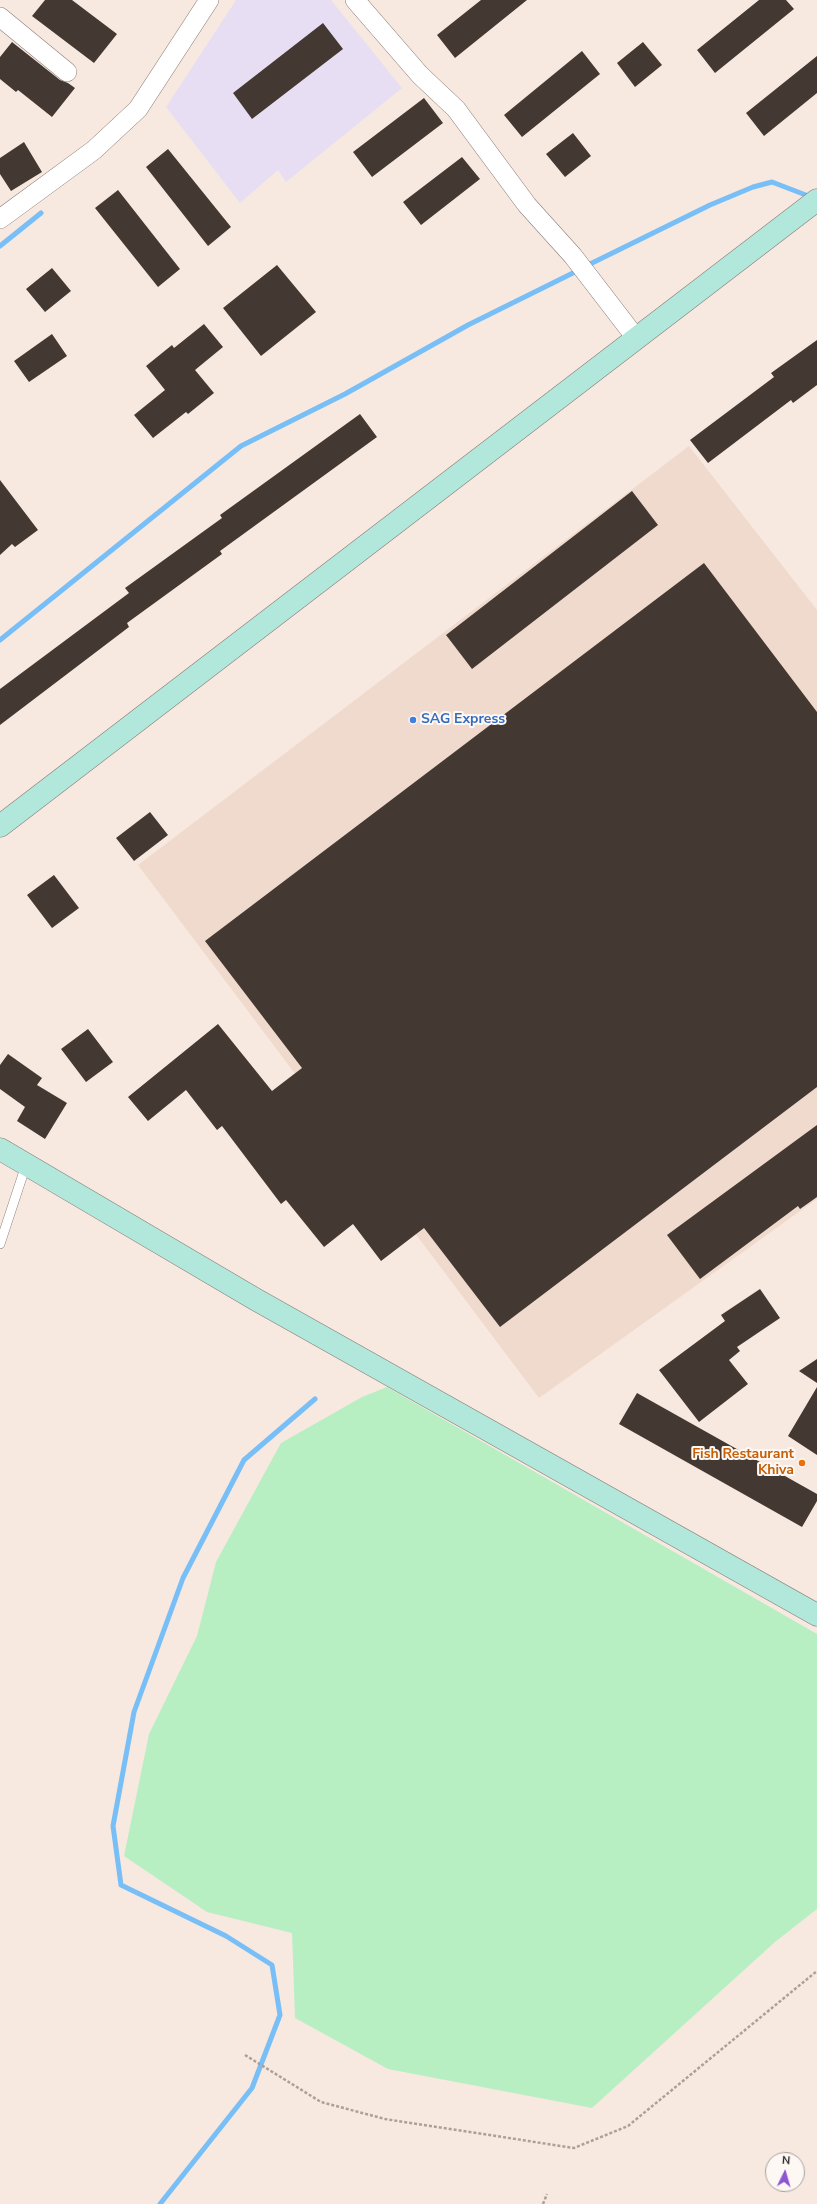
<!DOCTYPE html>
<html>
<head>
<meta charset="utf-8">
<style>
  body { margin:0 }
  #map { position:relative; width:817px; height:2204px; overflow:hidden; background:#f7e9e0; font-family:"Nunito Sans",sans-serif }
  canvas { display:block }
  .north { position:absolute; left:765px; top:2152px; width:40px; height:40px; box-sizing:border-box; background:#fef8f5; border:1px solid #a6a19e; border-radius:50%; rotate:5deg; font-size:11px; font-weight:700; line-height:16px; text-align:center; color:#231e1b }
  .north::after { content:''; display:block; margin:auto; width:14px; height:18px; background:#8e57cf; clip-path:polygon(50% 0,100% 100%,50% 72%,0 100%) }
</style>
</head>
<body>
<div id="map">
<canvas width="817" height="2204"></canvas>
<div class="north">N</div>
</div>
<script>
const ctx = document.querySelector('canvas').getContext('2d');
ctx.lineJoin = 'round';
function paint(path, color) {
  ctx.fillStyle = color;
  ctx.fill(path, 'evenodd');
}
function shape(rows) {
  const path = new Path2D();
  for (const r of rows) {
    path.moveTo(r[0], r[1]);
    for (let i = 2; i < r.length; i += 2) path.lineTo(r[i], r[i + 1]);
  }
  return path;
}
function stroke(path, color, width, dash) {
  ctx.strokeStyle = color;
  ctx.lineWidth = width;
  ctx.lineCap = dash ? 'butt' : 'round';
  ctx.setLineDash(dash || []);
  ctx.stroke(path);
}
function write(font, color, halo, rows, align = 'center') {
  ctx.font = font + ' "Nunito Sans",sans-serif';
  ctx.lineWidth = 4;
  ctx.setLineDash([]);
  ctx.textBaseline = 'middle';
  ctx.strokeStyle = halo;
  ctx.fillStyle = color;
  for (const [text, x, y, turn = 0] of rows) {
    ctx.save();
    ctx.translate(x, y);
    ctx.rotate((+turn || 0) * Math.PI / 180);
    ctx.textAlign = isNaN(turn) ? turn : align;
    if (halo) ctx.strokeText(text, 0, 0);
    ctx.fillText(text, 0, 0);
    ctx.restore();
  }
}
const built = shape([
  [689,446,817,610,817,1199,539,1398,138,865]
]);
const education = shape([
  [236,0,331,0,402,88,286,182,278,170,240,203,166,107]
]);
const green = shape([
  [387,1387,817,1634,817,1909,775,1942,592,2108,388,2069,295,2018,292,1933,207,1912,124,1856,149,1734,197,1636,216,1562,281,1443,362,1397]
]);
const stream = shape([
  [0,246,41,213],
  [586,266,710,205,753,187,772,182,811,197],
  [0,640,241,446,345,394,468,325,579,270],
  [160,2204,252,2088,280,2015,272,1965,226,1936,121,1885,113,1826,134,1712,183,1578,244,1460,315,1399]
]);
const building = shape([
  [45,0,72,0,117,34,94,63,32,16],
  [481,0,527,0,455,58,437,35],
  [759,0,786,0,794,9,715,73,697,50],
  [323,23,343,49,252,119,233,93],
  [12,42,60,80,68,83,75,88,52,117,18,90,16,92,0,79,0,57],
  [643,42,662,65,635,87,617,63],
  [582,51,600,74,522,137,504,115],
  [817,56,817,93,764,136,746,113],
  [424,98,443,123,372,177,353,152],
  [573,133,591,156,565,177,546,154],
  [24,142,42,172,11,191,0,174,0,158],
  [168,149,231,227,208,246,146,167],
  [462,157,480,179,421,225,403,202],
  [118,190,180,269,158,287,95,208],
  [277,265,316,312,261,356,223,308],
  [52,268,71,291,45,312,26,289],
  [204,324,223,347,195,370,214,393,188,414,186,412,153,438,134,415,165,390,146,366,172,345,174,348],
  [52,334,67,356,29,382,14,361],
  [817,340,817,385,793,403,791,400,708,463,690,440,774,377,771,373],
  [360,414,377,437,220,551,222,554,127,623,129,627,0,725,0,689,129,593,125,588,222,518,220,515],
  [0,480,38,530,15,547,12,544,0,555],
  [632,491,658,525,472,669,446,635],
  [704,563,817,712,817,1087,500,1327,424,1228,381,1261,353,1224,324,1247,286,1200,281,1204,222,1126,217,1130,186,1090,148,1121,128,1097,218,1024,272,1091,302,1068,205,941],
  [150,812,168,835,134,861,116,838],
  [54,875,79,908,52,928,27,895],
  [88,1029,113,1062,86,1082,61,1049],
  [8,1054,42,1078,37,1085,67,1103,45,1139,17,1121,25,1107,0,1089,0,1065],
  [817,1125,817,1197,800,1209,798,1206,700,1279,667,1235],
  [760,1289,780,1318,737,1347,740,1351,729,1360,748,1384,699,1422,659,1370,725,1321,721,1315],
  [817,1359,817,1383,799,1371],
  [817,1387,817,1455,788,1436],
  [637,1393,817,1494,817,1501,802,1527,619,1424]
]);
const path = shape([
  [245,2055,321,2102,385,2119,574,2148,628,2126,817,1971],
  [543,2204,547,2194]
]);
const service = shape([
  [0,1244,26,1165]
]);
const minor = shape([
  [355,0,420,75,456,109,527,205,573,256,636,338],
  [0,17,67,72],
  [0,219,94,150,138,109,209,0]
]);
const secondary = shape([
  [0,826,817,200],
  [0,1149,255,1299,817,1615]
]);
const markers = [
  [413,720,4,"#3f7fe0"],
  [802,1463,4,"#e8710a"]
];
const shopNames = [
  ["SAG Express",421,720]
];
const foodNames = [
  ["Fish Restaurant",794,1455],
  ["Khiva",794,1471]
];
paint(built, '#f0dacd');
paint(education, '#e7def3');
paint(green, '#b7efc3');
stroke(stream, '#78bef7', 5);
paint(building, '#443932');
stroke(service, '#897c75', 10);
stroke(minor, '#897c75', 20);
stroke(secondary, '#897c75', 23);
stroke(path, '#aba099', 2.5, [3, 2]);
stroke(service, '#fff', 9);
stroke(minor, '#fff', 19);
stroke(secondary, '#b2e8dc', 22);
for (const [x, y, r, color] of markers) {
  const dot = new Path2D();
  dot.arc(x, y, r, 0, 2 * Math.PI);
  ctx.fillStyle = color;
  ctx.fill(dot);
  stroke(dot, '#fef8f5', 1.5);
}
write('bold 14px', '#366cbe', '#fef8f5', shopNames, 'left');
write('bold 14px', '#c56008', '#fef8f5', foodNames, 'right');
</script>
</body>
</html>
